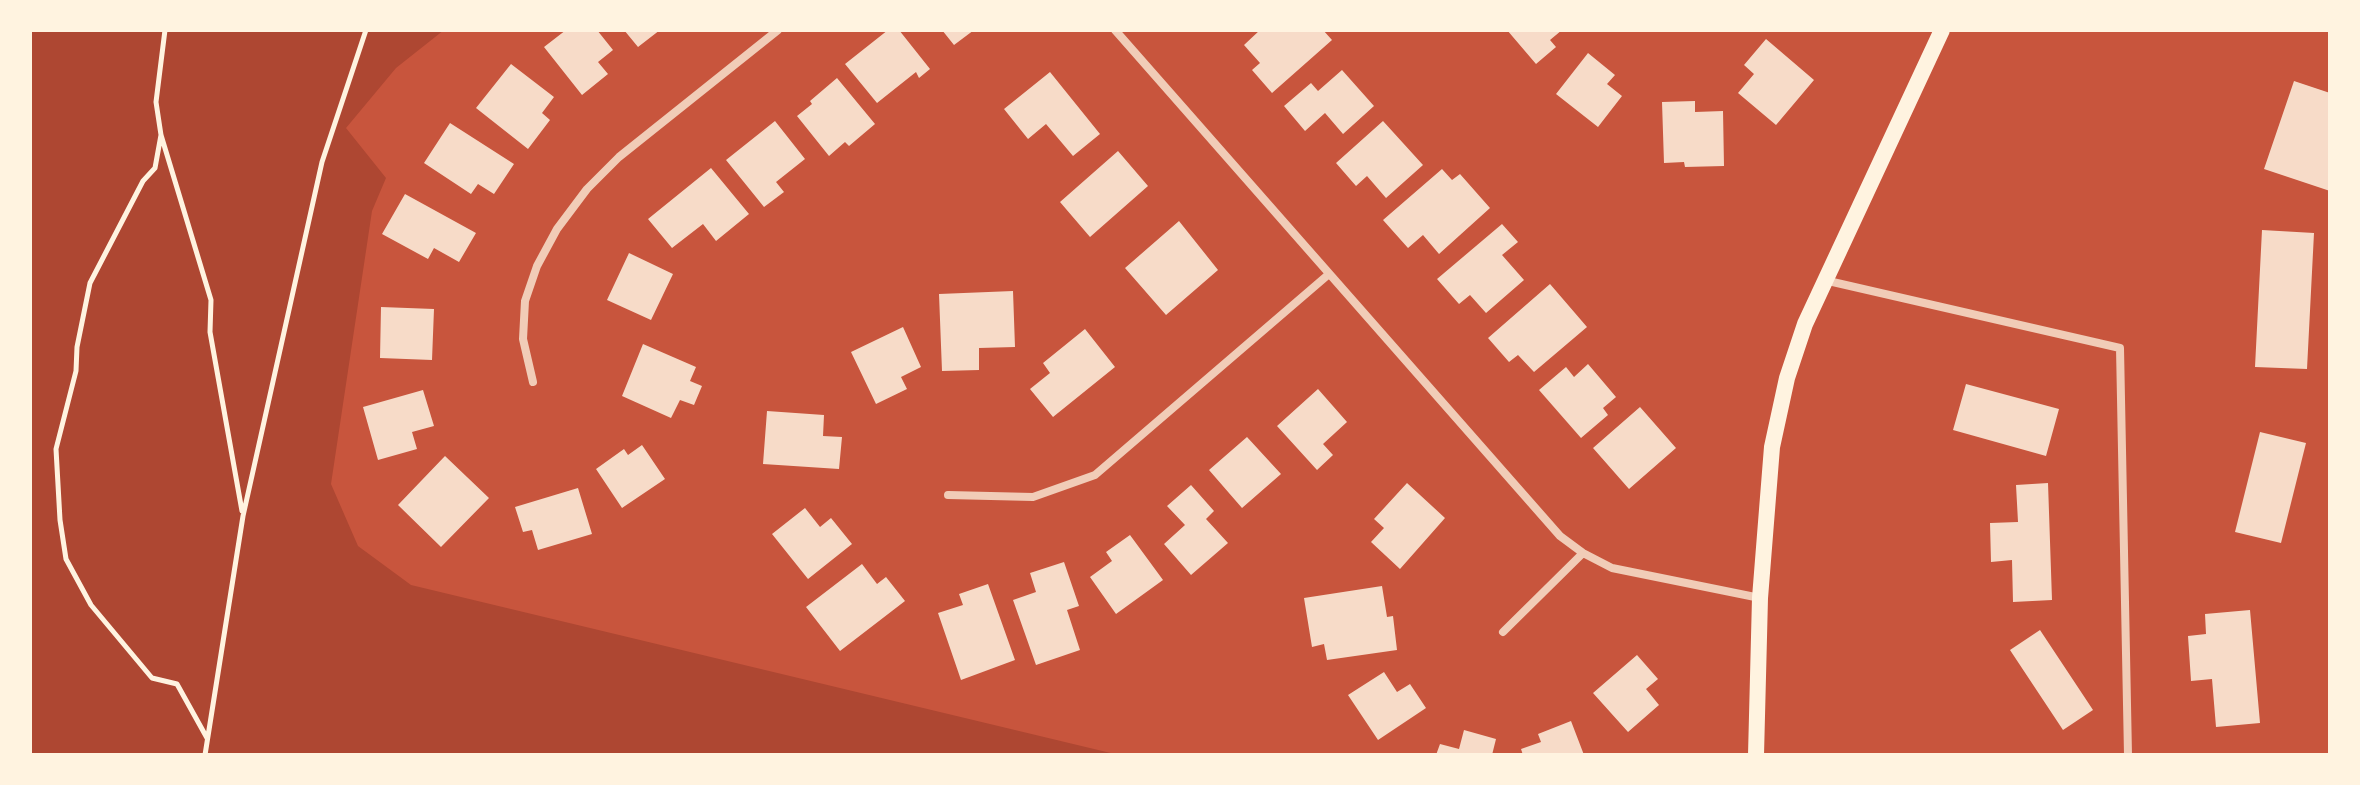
<!DOCTYPE html>
<html>
<head>
<meta charset="utf-8">
<style>
  body { margin:0 }
  #map { position:relative; width:2360px; height:785px; overflow:hidden; background:#c8553d; font-family:Mulish,sans-serif }
  canvas { display:block }
  .frame { position:absolute; inset:0; border:32px solid #fff3e0; pointer-events:none }
</style>
</head>
<body>
<div id="map">
<canvas width="2360" height="785"></canvas>
<div class="frame"></div>
</div>
<script>
const ctx = document.querySelector('canvas').getContext('2d');
ctx.lineJoin = 'round';
function paint(path, color) {
  ctx.fillStyle = color;
  ctx.fill(path, 'evenodd');
}
function shape(rows) {
  const path = new Path2D();
  for (const r of rows) {
    path.moveTo(r[0], r[1]);
    for (let i = 2; i < r.length; i += 2) path.lineTo(r[i], r[i + 1]);
  }
  return path;
}
function stroke(path, color, width, dash) {
  ctx.strokeStyle = color;
  ctx.lineWidth = width;
  ctx.lineCap = dash ? 'butt' : 'round';
  ctx.setLineDash(dash || []);
  ctx.stroke(path);
}
const green = shape([
  [30,30,444,30,396,68,346,128,386,178,372,211,331,484,358,546,411,585,1119,755,30,755]
]);
const building = shape([
  [566,30,597,30,613,50,598,62,608,74,582,95,544,47],
  [624,30,660,30,638,47],
  [888,30,899,30,930,69,919,78,916,72,877,103,845,64],
  [942,30,974,30,954,45],
  [1260,30,1323,30,1332,40,1272,93,1252,70,1260,63,1244,45],
  [1507,30,1562,30,1550,40,1556,47,1536,64],
  [1766,39,1814,80,1776,125,1738,93,1754,74,1744,65],
  [1588,53,1615,75,1607,84,1622,96,1598,127,1556,94],
  [511,64,554,97,542,113,550,120,528,149,476,108],
  [1342,70,1374,106,1343,134,1325,113,1305,131,1284,106,1311,83,1318,91],
  [1050,72,1100,134,1073,156,1046,124,1028,139,1004,109],
  [837,78,875,124,849,146,845,142,829,156,797,116,812,104,810,101],
  [2294,81,2330,93,2330,191,2264,169],
  [1695,101,1695,112,1723,111,1724,166,1685,167,1684,162,1664,163,1662,102],
  [775,121,805,159,776,182,784,192,764,207,726,160],
  [1383,121,1423,165,1386,198,1367,176,1356,186,1336,163],
  [450,123,514,164,494,194,478,184,471,194,424,163],
  [1118,151,1148,186,1090,237,1060,202],
  [711,168,749,214,716,241,703,224,672,248,648,219],
  [1442,169,1452,180,1460,174,1490,208,1439,254,1423,235,1408,248,1383,220],
  [405,194,476,233,459,262,434,248,428,259,382,234],
  [1179,221,1218,270,1166,315,1125,268],
  [1502,224,1518,242,1502,255,1524,280,1486,313,1470,295,1459,304,1437,279],
  [2262,230,2314,233,2307,369,2255,367],
  [629,253,673,274,651,320,607,300],
  [1550,284,1587,327,1534,372,1518,355,1509,362,1488,338],
  [1013,291,1015,347,979,348,979,370,942,371,939,294],
  [381,307,434,309,432,360,380,358],
  [903,327,921,367,901,377,907,389,876,404,851,352],
  [1085,329,1115,367,1053,417,1030,389,1050,373,1043,363],
  [643,344,696,367,690,381,702,386,694,405,680,400,671,418,622,396],
  [1588,364,1616,397,1603,408,1608,415,1581,438,1539,390,1566,367,1574,377],
  [1966,384,2059,409,2046,456,1953,430],
  [1318,389,1347,422,1323,444,1333,455,1317,470,1277,426],
  [423,390,434,426,412,432,417,449,378,460,363,407],
  [1640,407,1676,448,1629,489,1593,448],
  [767,411,824,415,823,436,842,437,839,469,763,464],
  [2260,432,2306,443,2281,543,2235,532],
  [1247,437,1281,474,1242,508,1209,470],
  [642,445,665,479,622,508,596,469,624,449,628,455],
  [445,456,489,498,441,547,398,505],
  [1407,483,1445,518,1400,569,1371,542,1384,528,1374,519],
  [2048,483,2052,600,2013,602,2012,560,1991,562,1990,523,2018,522,2016,485],
  [1191,485,1214,511,1206,519,1228,543,1191,575,1164,544,1185,525,1167,506],
  [578,488,592,534,538,550,532,530,523,532,515,507],
  [805,508,820,527,831,518,852,544,808,579,772,534],
  [1130,535,1163,580,1116,614,1090,577,1112,561,1106,552],
  [1064,562,1079,606,1067,610,1080,650,1036,665,1013,600,1036,592,1030,573],
  [862,564,877,584,886,577,905,601,840,651,806,607],
  [988,584,1015,660,961,680,938,613,963,605,959,594],
  [1382,586,1387,617,1393,616,1397,650,1327,660,1324,644,1312,647,1304,598],
  [2250,610,2260,723,2216,727,2212,679,2191,681,2188,636,2206,634,2205,614],
  [2040,630,2093,710,2063,730,2010,650],
  [1637,655,1658,679,1646,689,1659,705,1628,732,1593,693],
  [1384,672,1397,692,1410,684,1426,708,1378,740,1348,695],
  [1571,721,1584,755,1523,755,1521,749,1541,742,1538,734],
  [1464,730,1496,739,1492,755,1436,755,1440,744,1459,749]
]);
const path = shape([
  [165,30,156,102,161,135,211,300,210,332,242,511],
  [161,135,155,168,143,181,90,283,77,347,76,371,56,449,60,520,66,559,91,605,152,678,177,684,207,738],
  [205,755,243,516,322,162,366,30]
]);
const minor = shape([
  [1115,30,1560,536,1583,553,1612,568,1760,598],
  [1824,280,2120,348,2128,755],
  [533,382,523,339,525,301,537,266,557,229,587,189,619,157,778,30],
  [948,495,1033,497,1095,475,1329,274],
  [1503,632,1583,553]
]);
const secondary = shape([
  [1756,755,1760,598,1772,447,1787,378,1805,324,1942,30]
]);
paint(green, '#ae4732');
paint(building, '#f7dbc8');
stroke(path, '#fff3e0', 5);
stroke(minor, '#f1ccb7', 8);
stroke(secondary, '#fff3e0', 16);
</script>
</body>
</html>
